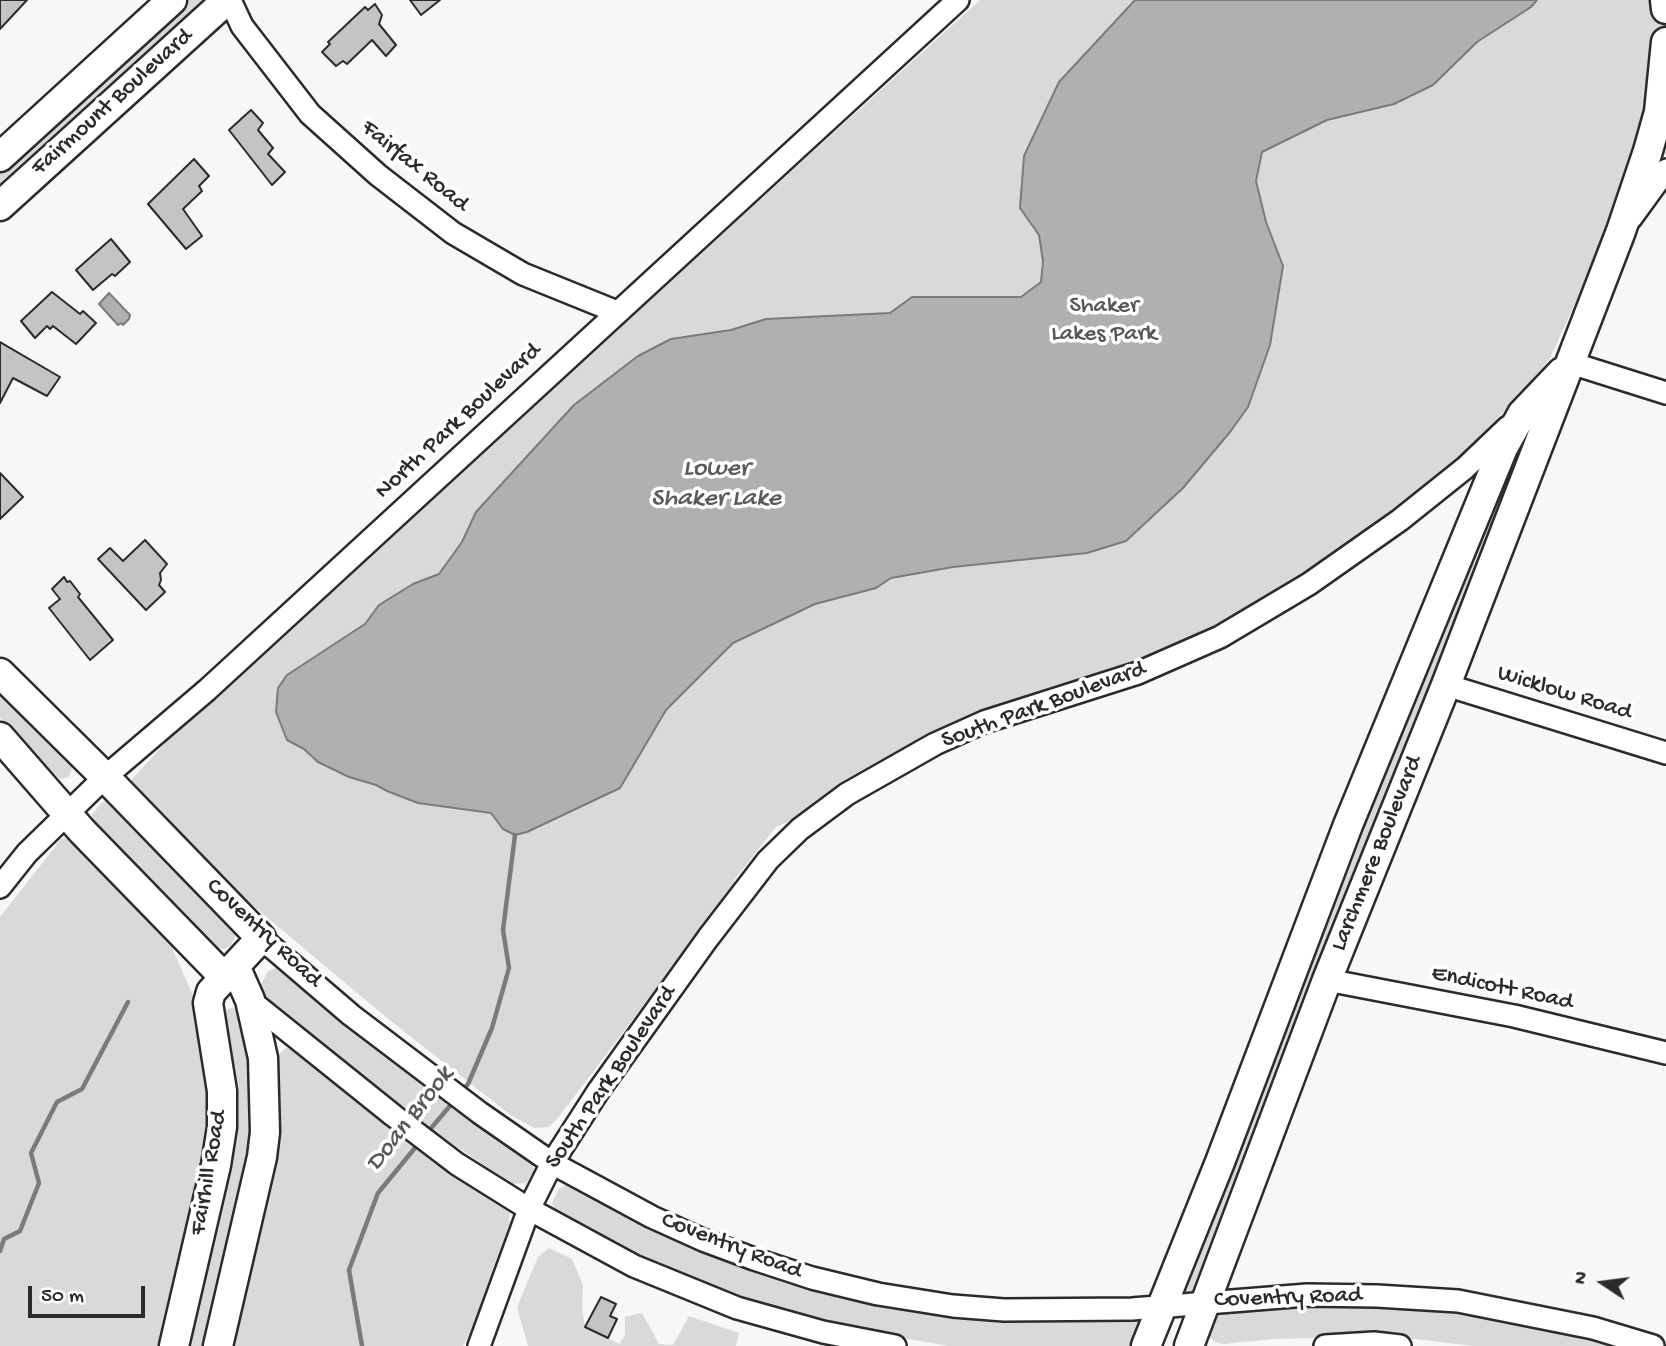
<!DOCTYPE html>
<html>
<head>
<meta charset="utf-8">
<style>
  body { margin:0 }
  #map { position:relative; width:1666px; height:1346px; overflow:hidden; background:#f7f7f7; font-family:"Gochi Hand",sans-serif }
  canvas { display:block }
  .north { position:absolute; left:1568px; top:1248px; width:70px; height:70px; -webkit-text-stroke:5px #fff; paint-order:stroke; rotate:283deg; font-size:19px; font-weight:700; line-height:28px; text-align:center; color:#2b2b2b }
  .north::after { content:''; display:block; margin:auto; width:24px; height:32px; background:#2b2b2b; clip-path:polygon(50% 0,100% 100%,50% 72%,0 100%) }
  .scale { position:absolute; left:28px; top:1286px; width:117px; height:32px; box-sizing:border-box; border:4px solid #2b2b2b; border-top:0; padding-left:9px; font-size:21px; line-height:24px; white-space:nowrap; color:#2b2b2b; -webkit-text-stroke:5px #fff; paint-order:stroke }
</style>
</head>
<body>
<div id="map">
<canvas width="1666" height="1346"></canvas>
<div class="north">N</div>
<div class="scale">50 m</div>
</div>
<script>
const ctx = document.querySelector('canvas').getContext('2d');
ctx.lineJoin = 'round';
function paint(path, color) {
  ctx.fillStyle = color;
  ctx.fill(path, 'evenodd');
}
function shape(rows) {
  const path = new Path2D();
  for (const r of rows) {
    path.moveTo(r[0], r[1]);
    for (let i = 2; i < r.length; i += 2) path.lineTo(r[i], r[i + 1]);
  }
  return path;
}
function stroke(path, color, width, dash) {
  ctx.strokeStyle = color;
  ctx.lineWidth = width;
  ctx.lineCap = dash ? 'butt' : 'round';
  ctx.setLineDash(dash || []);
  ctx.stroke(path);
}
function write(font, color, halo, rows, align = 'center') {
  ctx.font = font + ' "Gochi Hand",sans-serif';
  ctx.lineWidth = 7;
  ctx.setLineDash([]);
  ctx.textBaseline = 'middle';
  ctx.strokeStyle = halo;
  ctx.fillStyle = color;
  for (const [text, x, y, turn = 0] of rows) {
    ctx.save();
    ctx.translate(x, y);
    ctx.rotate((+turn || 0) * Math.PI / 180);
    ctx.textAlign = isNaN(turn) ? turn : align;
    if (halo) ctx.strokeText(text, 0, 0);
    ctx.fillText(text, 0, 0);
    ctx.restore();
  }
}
const green = shape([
  [186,0,214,0,0,197,0,167],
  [980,0,1666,0,1666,136,1626,174,1592,267,1550,358,1535,379,1451,467,1341,552,1268,597,1207,629,1132,664,1087,681,961,721,910,744,864,770,792,820,776,827,735,879,731,891,557,1119,549,1127,534,1128,512,1116,387,1018,213,872,130,786,132,779,183,724],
  [1571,363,1205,1302,1162,1308,1503,448],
  [0,687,69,756,73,766,69,777,61,779,52,773,0,718],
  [111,798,233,921,237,934,231,945,225,949,215,948,92,821,92,815,101,803],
  [73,834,157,924,170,943,194,998,206,1041,211,1139,165,1346,0,1346,0,917,61,839],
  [278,967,292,973,530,1157,534,1171,526,1183,512,1184,419,1121,318,1044,263,998,261,985,268,971],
  [231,1008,239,1009,259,1105,212,1346,183,1346,221,1018,224,1011],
  [286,1048,298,1049,506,1202,510,1211,509,1224,471,1330,463,1346,227,1346,276,1061,279,1054],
  [567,1184,577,1186,773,1273,1129,1318,1140,1322,1142,1333,1139,1346,949,1346,884,1335,812,1319,758,1303,694,1279,641,1257,571,1223,555,1211,552,1203,559,1189],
  [549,1248,572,1259,583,1285,582,1308,585,1327,620,1344,625,1334,625,1317,642,1313,659,1344,673,1345,689,1316,739,1333,736,1346,528,1346,517,1307,538,1257],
  [1333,1304,1477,1312,1625,1346,1473,1346,1415,1339,1350,1337,1274,1339,1223,1344,1215,1342,1209,1336,1211,1316,1220,1310]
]);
const water = shape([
  [1135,0,1537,0,1531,7,1477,42,1433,85,1394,104,1327,120,1262,152,1256,181,1266,222,1283,266,1270,345,1248,407,1230,432,1183,488,1126,541,1087,553,953,567,891,578,876,588,815,604,733,643,666,710,620,788,527,832,515,835,503,829,491,813,418,803,387,791,376,785,349,777,318,762,304,749,287,740,276,712,278,688,287,675,365,624,379,605,413,584,439,574,462,542,476,512,574,405,638,356,671,339,731,330,766,319,890,313,912,297,1021,297,1041,282,1043,261,1039,235,1020,208,1024,156,1059,82,1135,0],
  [109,293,130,315,129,319,123,325,121,323,118,325,99,304,109,293]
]);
const stream = shape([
  [463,1090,468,1084,492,1028,509,968,503,930,515,835],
  [427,1133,455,1100],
  [0,1251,4,1239,20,1231,39,1183,31,1153,57,1102,82,1089,128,1002],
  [362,1346,349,1270,378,1193,419,1143]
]);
const building = shape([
  [0,0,27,0,0,29,0,0],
  [410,0,440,0,421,15,410,0],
  [375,4,382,15,379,24,396,45,386,56,372,40,347,64,343,61,336,66,322,52,330,44,328,42,365,7,368,10,375,4],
  [251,110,263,123,258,130,273,148,268,154,285,172,272,185,229,130,251,110],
  [194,159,209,176,199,186,202,191,183,209,202,236,186,249,148,204,194,159],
  [111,239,130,262,115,276,112,274,93,290,76,270,111,239],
  [52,292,80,314,83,311,96,323,76,344,53,326,50,329,47,326,35,338,21,321,52,292],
  [0,342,60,377,47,396,13,378,0,403,0,342],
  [0,473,23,497,0,519,0,473],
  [145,540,167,564,160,573,161,580,159,585,165,592,146,610,98,559,110,548,123,561,145,540],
  [64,577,67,582,70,581,80,594,78,597,113,640,90,660,49,608,60,599,52,589,64,577],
  [601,1297,616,1304,610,1316,617,1319,608,1338,585,1327,601,1297]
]);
const minor = shape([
  [230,0,242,26,310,114,378,175,453,233,523,274,617,312],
  [1631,218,1666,170],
  [1571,363,1666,393],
  [1446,685,1666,753],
  [0,887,27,853,105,777,207,690,958,0],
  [261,938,351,1015,480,1113,552,1163,652,1217,703,1240,754,1259,812,1278,878,1294,953,1306,1004,1310,1132,1309,1307,1295,1377,1296,1458,1301,1593,1328,1653,1346],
  [1327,980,1514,1016,1666,1053],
  [247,998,394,1116,457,1164,529,1209,634,1266,737,1308,823,1332,895,1346],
  [479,1346,529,1209,552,1163,599,1090,708,938,768,860,800,829,847,794,935,744,984,722,1138,673,1220,637,1309,584,1400,520,1465,468,1508,427],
  [1325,1346,1374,1343,1400,1346]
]);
const major = shape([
  [1665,0,1666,9],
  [0,157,172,0],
  [0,206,227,0],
  [0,673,105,777,261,938,211,992,208,1003,222,1091,222,1127,216,1165,174,1346],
  [0,737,82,831,225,978],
  [218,1346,262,1157,265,1132,263,1058,250,1000,235,966],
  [1146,1346,1220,1162,1348,825,1503,448,1522,414,1562,372],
  [1189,1346,1327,980,1446,685,1621,231,1648,151,1659,112,1666,42]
]);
const streetNames = [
  ["Fairmount Boulevard",113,103,-42],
  ["Fairfax Road",414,167,39],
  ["North Park Boulevard",459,422,-43],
  ["Wicklow Road",1564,694,17],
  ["South Park Boulevard",1044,706,-20],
  ["Larchmere Boulevard",1378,854,-68],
  ["Coventry Road",263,934,43],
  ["Endicott Road",1502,989,12],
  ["South Park Boulevard",612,1078,-56],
  ["Fairhill Road",210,1173,-80],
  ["Coventry Road",731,1247,21],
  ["Coventry Road",1288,1299,-2]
];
const parkNames = [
  ["Shaker",1104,307],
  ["Lakes Park",1104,335]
];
const waterNames = [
  ["Lower",716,470],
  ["Shaker Lake",716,500],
  ["Doan Brook",411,1120,-52]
];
paint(green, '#d9d9d9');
paint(water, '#b0b0b0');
stroke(water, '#7b7b7b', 2);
stroke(stream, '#7b7b7b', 4.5);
paint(building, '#c4c4c4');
stroke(building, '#2b2b2b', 2);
stroke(minor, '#2b2b2b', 26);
stroke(major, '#2b2b2b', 33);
stroke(minor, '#fff', 21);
stroke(major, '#fff', 28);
write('24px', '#2b2b2b', '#fff', streetNames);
write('24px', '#565656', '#fff', parkNames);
write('italic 26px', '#5a5a5a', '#fff', waterNames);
</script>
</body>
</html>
